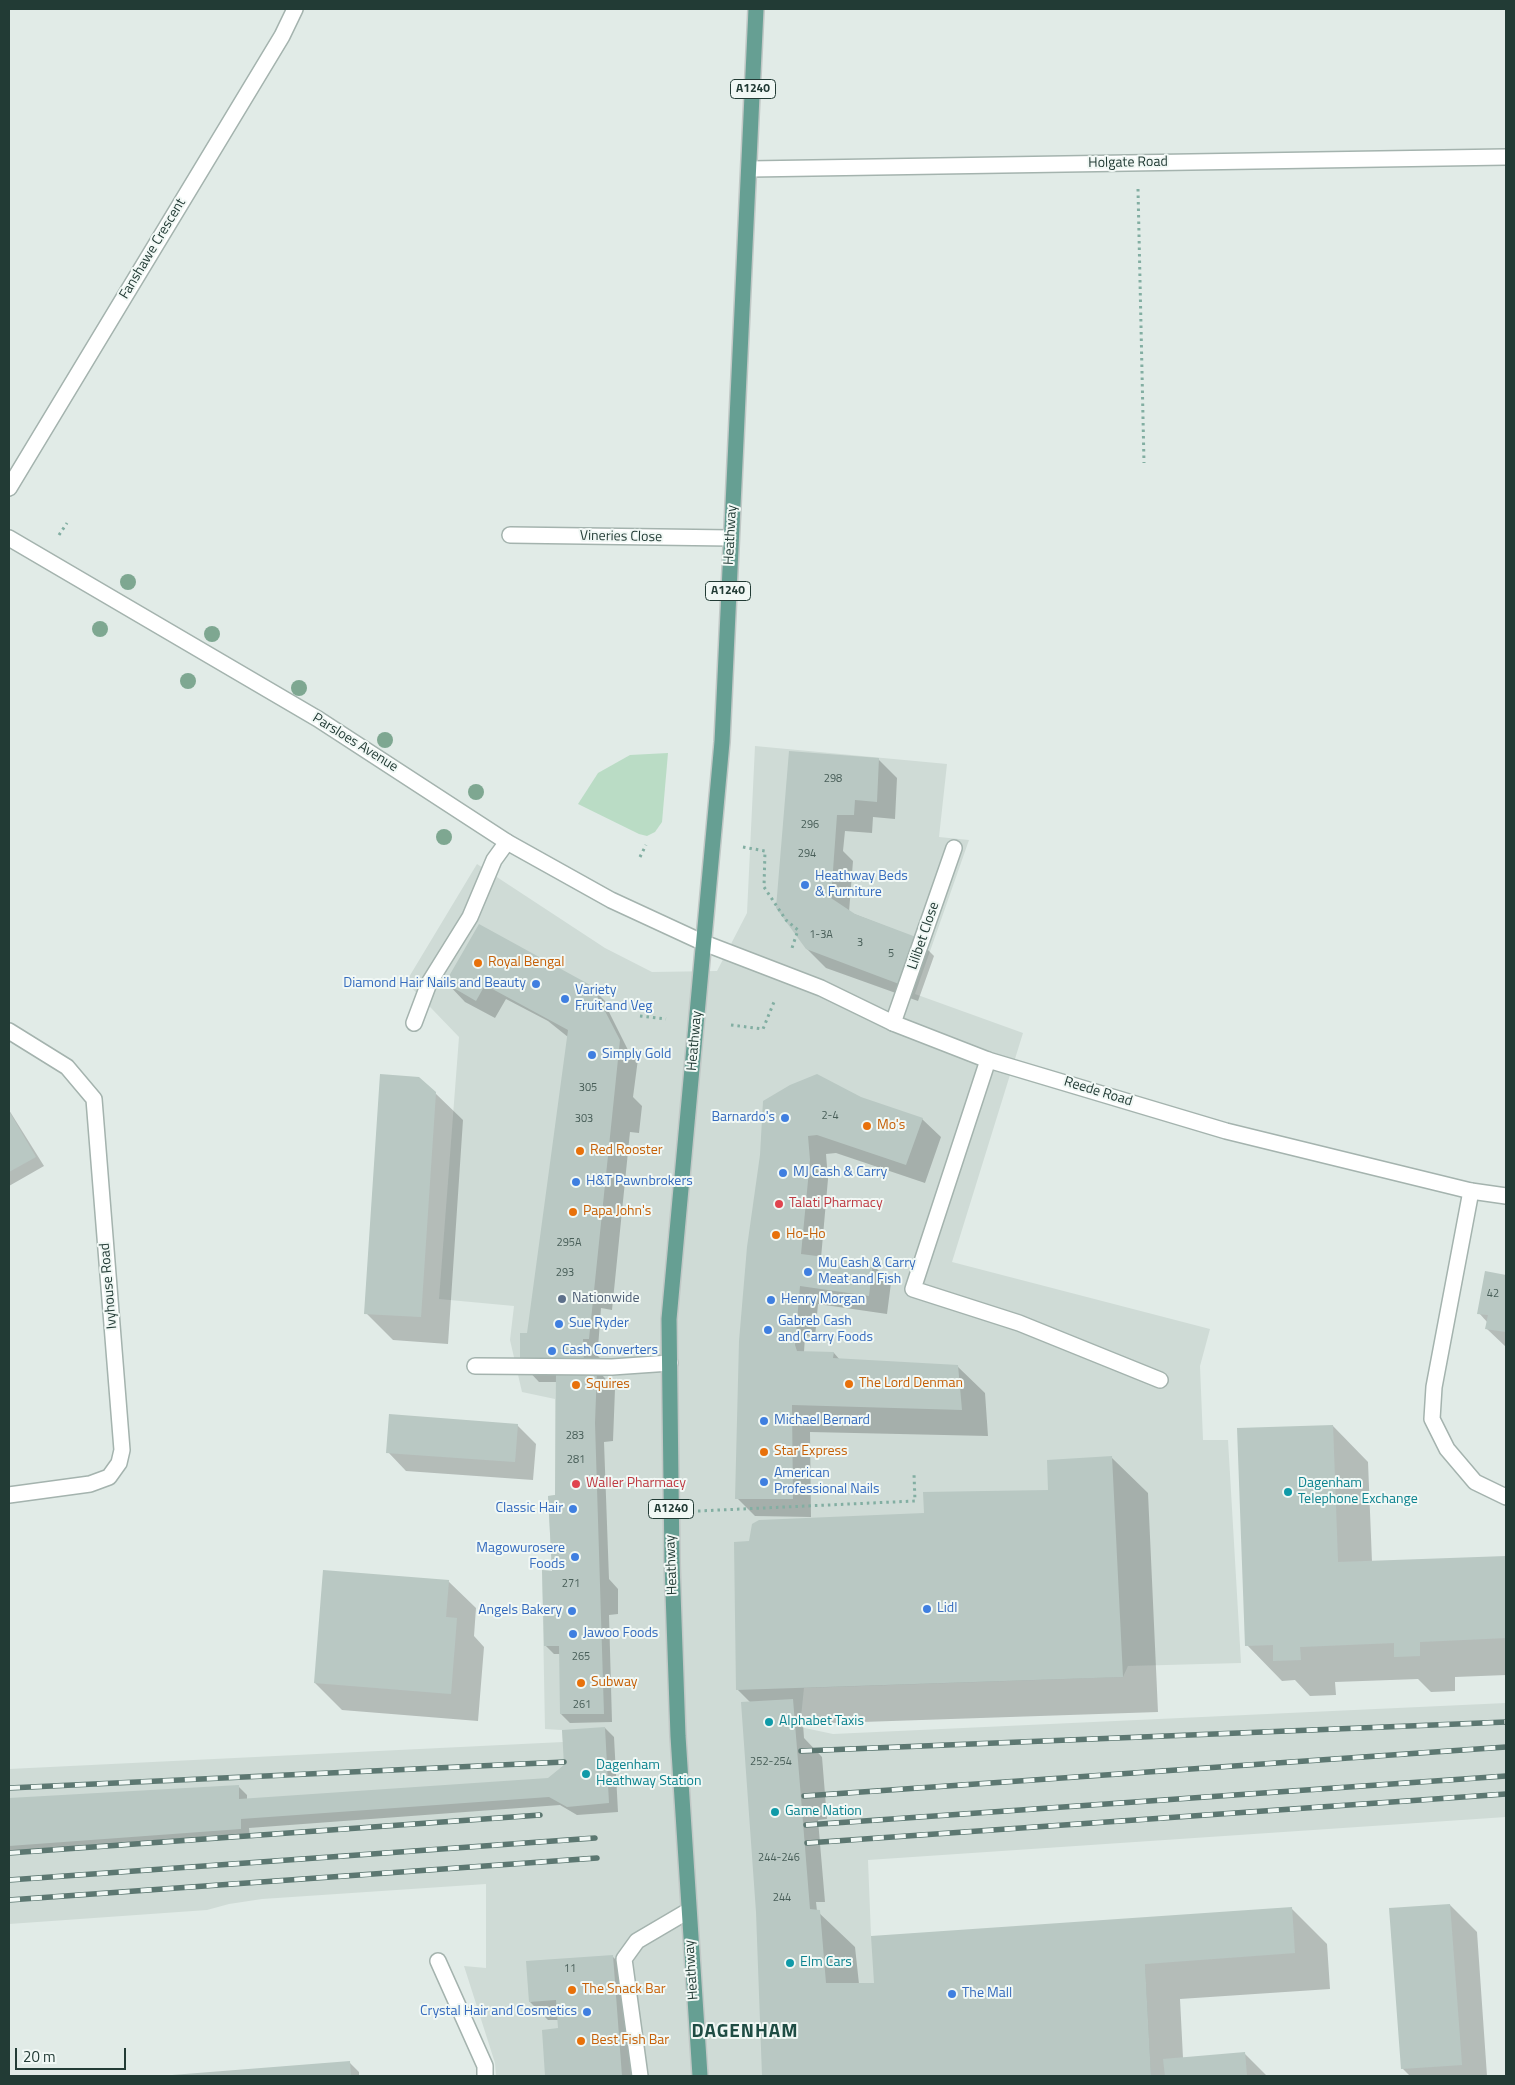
<!DOCTYPE html>
<html>
<head>
<meta charset="utf-8">
<style>
  body { margin:0 }
  #map { position:relative; width:1515px; height:2085px; overflow:hidden; background:#e1ebe7; font-family:"Titillium Web",sans-serif }
  canvas { display:block }
  .frame { position:absolute; inset:0; border:10px solid #223b35; pointer-events:none }
  .scale { position:absolute; left:15px; top:2048px; width:111px; height:22px; box-sizing:border-box; border:2px solid #223b35; border-top:0; padding-left:6px; font-size:15px; line-height:18px; white-space:nowrap; color:#223b35; -webkit-text-stroke:4px #f1f8f5; paint-order:stroke }
</style>
</head>
<body>
<div id="map">
<canvas width="1515" height="2085"></canvas>
<div class="frame"></div>
<div class="scale">20 m</div>
</div>
<script>
const ctx = document.querySelector('canvas').getContext('2d');
ctx.lineJoin = 'round';
function paint(path, color) {
  ctx.fillStyle = color;
  ctx.fill(path, 'evenodd');
}
function shape(rows) {
  const path = new Path2D();
  for (const r of rows) {
    path.moveTo(r[0], r[1]);
    for (let i = 2; i < r.length; i += 2) path.lineTo(r[i], r[i + 1]);
  }
  return path;
}
function stroke(path, color, width, dash) {
  ctx.strokeStyle = color;
  ctx.lineWidth = width;
  ctx.lineCap = dash ? 'butt' : 'round';
  ctx.setLineDash(dash || []);
  ctx.stroke(path);
}
function write(font, color, halo, rows, align = 'center') {
  ctx.font = font + ' "Titillium Web",sans-serif';
  ctx.lineWidth = 4;
  ctx.setLineDash([]);
  ctx.textBaseline = 'middle';
  ctx.strokeStyle = halo;
  ctx.fillStyle = color;
  for (const [text, x, y, turn = 0] of rows) {
    ctx.save();
    ctx.translate(x, y);
    ctx.rotate((+turn || 0) * Math.PI / 180);
    ctx.textAlign = isNaN(turn) ? turn : align;
    if (halo) ctx.strokeText(text, 0, 0);
    ctx.fillText(text, 0, 0);
    ctx.restore();
  }
}
const built = shape([
  [755,746,947,764,939,837,969,840,915,994,1023,1033,952,1262,1210,1329,1200,1366,1203,1440,1228,1440,1241,1663,1128,1666,1123,1677,804,1688,800,1727,833,1734,1506,1703,1506,1817,868,1860,871,1936,1145,1964,1151,2076,496,2076,495,2063,464,1966,486,1968,486,1884,262,1899,229,1904,207,1910,9,1924,9,1769,563,1742,562,1730,545,1729,542,1570,552,1571,548,1496,555,1495,555,1399,522,1392,510,1340,514,1306,439,1299,459,1037,406,982,477,864,605,948,652,972,717,971,747,913]
]);
const green = shape([
  [668,753,662,822,655,832,647,836,639,834,578,804,598,773,630,755]
]);
const shadow = shape([
  [878,759,897,778,895,819,873,817,872,833,845,831,843,851,853,861,849,912,916,938,934,956,918,1001,826,968,807,949,787,810],
  [447,983,591,987,610,1006,608,1010,628,1050,638,1059,633,1097,642,1106,639,1133,630,1132,612,1310,601,1308,598,1348,589,1347,601,1359,602,1375,615,1389,613,1441,604,1442,609,1579,618,1589,618,1614,609,1615,612,1722,570,1723,561,1714,560,1654,554,1654,545,1645,553,1571,557,1497,557,1382,539,1382,521,1363,532,1336,568,1037,548,1021,506,999,495,1018,465,1002],
  [435,1093,463,1120,448,1344,393,1340,366,1313],
  [860,1098,922,1119,941,1137,925,1183,836,1153,826,1154,828,1179,821,1258,872,1264,891,1283,887,1314,818,1304,815,1337,805,1336,804,1352,834,1353,840,1360,957,1366,985,1393,988,1436,810,1432,811,1517,755,1516,737,1498,761,1155],
  [9,1110,44,1166,9,1186],
  [1486,1273,1506,1276,1506,1347,1487,1329,1488,1323,1479,1313],
  [517,1425,536,1444,533,1480,406,1471,388,1452],
  [1333,1426,1368,1462,1372,1562,1506,1557,1506,1675,1455,1677,1455,1691,1431,1692,1418,1679,1335,1682,1336,1695,1310,1696,1295,1680,1282,1681,1247,1645],
  [1112,1458,1148,1493,1158,1712,803,1724,804,1738,822,1757,827,1819,818,1820,825,1902,816,1902,817,1911,855,1947,859,1984,875,1984,1291,1908,1327,1944,1330,1989,1180,1999,1183,2058,1244,2053,1267,2076,763,2076,750,1702,737,1689,925,1514,1049,1491],
  [448,1581,476,1608,474,1636,484,1647,478,1721,342,1710,315,1683],
  [605,1728,614,1737,618,1812,577,1815,560,1805,249,1828,250,1838,9,1855,9,1799,238,1786,247,1795,247,1800,549,1779],
  [1450,1905,1477,1932,1487,2076,1410,2076,1402,2068],
  [612,1956,631,1975,638,2076,546,2076,543,2031,559,2029,558,2020,548,2020,530,2002],
  [350,2063,359,2072,359,2076,176,2076]
]);
const building = shape([
  [789,751,879,758,877,802,855,800,854,815,837,815,831,898,855,914,916,937,899,984,806,949,776,908],
  [479,924,592,986,620,1040,589,1339,583,1339,584,1365,520,1364,520,1333,527,1333,568,1030,485,985,476,1001,445,983],
  [380,1074,419,1077,436,1092,421,1317,364,1314],
  [817,1074,861,1097,923,1118,906,1165,817,1135,808,1136,810,1160,801,1254,873,1263,869,1296,800,1286,795,1345,797,1351,834,1352,833,1358,958,1365,962,1410,792,1405,793,1499,735,1499,739,1341,747,1247,760,1155,763,1101,790,1085],
  [9,1111,36,1157,9,1172],
  [1485,1271,1506,1275,1506,1332,1485,1329,1488,1315,1477,1314],
  [597,1369,595,1423,604,1714,560,1714,559,1646,544,1646,542,1570,552,1571,548,1496,555,1495,556,1371],
  [389,1414,518,1424,515,1462,386,1453],
  [1333,1425,1338,1562,1506,1556,1506,1638,1420,1642,1420,1656,1394,1657,1394,1643,1300,1647,1301,1660,1273,1661,1273,1645,1245,1646,1237,1428],
  [1112,1456,1123,1677,736,1690,734,1542,749,1541,752,1524,759,1520,924,1513,923,1492,1048,1490,1047,1460],
  [323,1570,449,1580,446,1617,457,1618,451,1694,314,1683],
  [793,1699,810,1909,820,1910,826,1983,874,1983,871,1936,1292,1907,1295,1953,1145,1964,1151,2076,762,2076,756,1912,741,1702],
  [605,1727,609,1803,567,1807,549,1797,241,1819,241,1829,9,1846,9,1798,239,1785,239,1799,548,1778,564,1765,562,1730],
  [1450,1904,1462,2065,1401,2069,1389,1908],
  [613,1955,622,2076,545,2076,542,2030,558,2028,556,2000,529,2002,526,1961],
  [1245,2052,1247,2076,1165,2076,1163,2059],
  [350,2061,351,2076,172,2076,172,2075]
]);
const path = shape([
  [1138,189,1144,463],
  [59,535,67,523],
  [743,847,765,851,764,887,786,920,798,930,792,948],
  [640,857,646,845],
  [640,1016,666,1019],
  [731,1025,763,1029,774,1002],
  [698,1511,915,1501,914,1474]
]);
const service = shape([
  [414,1023,429,983,470,917,494,860,507,842],
  [988,1060,913,1289,1019,1323,1160,1380],
  [1471,1191,1434,1387,1432,1419,1447,1449,1475,1482,1506,1497],
  [475,1366,612,1367,670,1363],
  [438,1961,485,2066,485,2076]
]);
const pedestrian = shape([
  [640,2076,624,1959,637,1941,688,1911]
]);
const minor = shape([
  [750,169,1506,157],
  [9,488,282,36,295,9],
  [510,535,731,538],
  [893,1023,954,848],
  [9,1031,67,1067,94,1099,122,1450,119,1463,109,1477,90,1484,9,1495]
]);
const tertiary = shape([
  [9,538,318,719,507,842,611,900,704,943,821,988,893,1023,988,1060,1226,1131,1471,1191,1506,1196]
]);
const primary = shape([
  [700,2076,678,1736,672,1563,669,1319,722,742,756,9]
]);
const rail = shape([
  [801,1751,1506,1722],
  [9,1788,564,1762],
  [804,1796,1506,1747],
  [806,1825,1506,1776],
  [807,1843,1506,1794],
  [9,1853,540,1815],
  [9,1880,595,1838],
  [9,1900,597,1858]
]);
const trees = [
  [128,582],
  [100,629],
  [212,634],
  [188,681],
  [299,688],
  [385,740],
  [476,792],
  [444,837]
];
const markers = [
  [805,885,5,"#3f7fe0"],
  [478,963,5,"#e8710a"],
  [536,984,5,"#3f7fe0"],
  [565,999,5,"#3f7fe0"],
  [592,1055,5,"#3f7fe0"],
  [785,1118,5,"#3f7fe0"],
  [867,1126,5,"#e8710a"],
  [580,1151,5,"#e8710a"],
  [783,1173,5,"#3f7fe0"],
  [576,1182,5,"#3f7fe0"],
  [779,1204,5,"#e0444e"],
  [573,1212,5,"#e8710a"],
  [776,1235,5,"#e8710a"],
  [808,1272,5,"#3f7fe0"],
  [562,1299,5,"#5c6f8a"],
  [771,1300,5,"#3f7fe0"],
  [559,1324,5,"#3f7fe0"],
  [768,1330,5,"#3f7fe0"],
  [552,1351,5,"#3f7fe0"],
  [849,1384,5,"#e8710a"],
  [576,1385,5,"#e8710a"],
  [764,1421,5,"#3f7fe0"],
  [764,1452,5,"#e8710a"],
  [764,1482,5,"#3f7fe0"],
  [576,1484,5,"#e0444e"],
  [1288,1492,5,"#0f9aa8"],
  [573,1509,5,"#3f7fe0"],
  [575,1557,5,"#3f7fe0"],
  [927,1609,5,"#3f7fe0"],
  [572,1611,5,"#3f7fe0"],
  [573,1634,5,"#3f7fe0"],
  [581,1683,5,"#e8710a"],
  [769,1722,5,"#0f9aa8"],
  [586,1774,5,"#0f9aa8"],
  [775,1812,5,"#0f9aa8"],
  [790,1963,5,"#0f9aa8"],
  [572,1990,5,"#e8710a"],
  [952,1994,5,"#3f7fe0"],
  [587,2012,5,"#3f7fe0"],
  [581,2041,5,"#e8710a"]
];
const numberNames = [
  ["298",833,779],
  ["296",810,825],
  ["294",807,854],
  ["1-3A",821,935],
  ["3",860,943],
  ["5",891,954],
  ["305",588,1088],
  ["2-4",830,1116],
  ["303",584,1119],
  ["295A",569,1243],
  ["293",565,1273],
  ["42",1493,1294],
  ["283",575,1436],
  ["281",576,1460],
  ["271",571,1584],
  ["265",581,1657],
  ["261",582,1705],
  ["252-254",771,1762],
  ["244-246",779,1858],
  ["244",782,1898],
  ["11",570,1969]
];
const shields = [
  [753,89,45],
  [728,591,45],
  [671,1509,45]
];
const shieldNames = [
  ["A1240",753,89],
  ["A1240",728,591],
  ["A1240",671,1509]
];
const streetNames = [
  ["Holgate Road",1128,163,-1],
  ["Fanshawe Crescent",153,249,-59],
  ["Heathway",731,535,-87],
  ["Vineries Close",621,537,1],
  ["Parsloes Avenue",355,743,32],
  ["Lilibet Close",924,936,-71],
  ["Heathway",695,1041,-85],
  ["Reede Road",1098,1092,17],
  ["Ivyhouse Road",109,1286,-95],
  ["Heathway",672,1565,-92],
  ["Heathway",692,1970,-94]
];
const shopNames = [
  ["Heathway Beds",815,877],
  ["& Furniture",815,893],
  ["Diamond Hair Nails and Beauty",526,984,"right"],
  ["Variety",575,991],
  ["Fruit and Veg",575,1007],
  ["Simply Gold",602,1055],
  ["Barnardo's",775,1118,"right"],
  ["MJ Cash & Carry",793,1173],
  ["H&T Pawnbrokers",586,1182],
  ["Mu Cash & Carry",818,1264],
  ["Meat and Fish",818,1280],
  ["Henry Morgan",781,1300],
  ["Gabreb Cash",778,1322],
  ["and Carry Foods",778,1338],
  ["Sue Ryder",569,1324],
  ["Cash Converters",562,1351],
  ["Michael Bernard",774,1421],
  ["American",774,1474],
  ["Professional Nails",774,1490],
  ["Classic Hair",563,1509,"right"],
  ["Magowurosere",565,1549,"right"],
  ["Foods",565,1565,"right"],
  ["Lidl",937,1609],
  ["Angels Bakery",562,1611,"right"],
  ["Jawoo Foods",583,1634],
  ["The Mall",962,1994],
  ["Crystal Hair and Cosmetics",577,2012,"right"]
];
const foodNames = [
  ["Royal Bengal",488,963],
  ["Mo's",877,1126],
  ["Red Rooster",590,1151],
  ["Papa John's",583,1212],
  ["Ho-Ho",786,1235],
  ["The Lord Denman",859,1384],
  ["Squires",586,1385],
  ["Star Express",774,1452],
  ["Subway",591,1683],
  ["The Snack Bar",582,1990],
  ["Best Fish Bar",591,2041]
];
const healthNames = [
  ["Talati Pharmacy",789,1204],
  ["Waller Pharmacy",586,1484]
];
const serviceNames = [
  ["Nationwide",572,1299]
];
const cultureNames = [
  ["Dagenham",1298,1484],
  ["Telephone Exchange",1298,1500],
  ["Alphabet Taxis",779,1722],
  ["Dagenham",596,1766],
  ["Heathway Station",596,1782],
  ["Game Nation",785,1812],
  ["Elm Cars",800,1963]
];
const districtNames = [
  ["DAGENHAM",745,2032]
];
paint(built, '#cfdbd6');
paint(green, '#badcc5');
paint(shadow, '#0003');
paint(building, '#b9c8c3');
stroke(service, '#a4b3ae', 18);
stroke(pedestrian, '#a4b3ae', 18);
stroke(minor, '#a4b3ae', 18);
stroke(tertiary, '#a4b3ae', 18);
stroke(primary, '#c1c8c6', 18);
stroke(path, '#82aea2', 3, [2.5, 4]);
stroke(service, '#fff', 15);
stroke(pedestrian, '#fff', 15);
stroke(minor, '#fff', 15);
stroke(tertiary, '#fff', 15);
stroke(primary, '#669f93', 15);
stroke(rail, '#5c7771', 5.5);
stroke(rail, '#f1f8f5', 4, [11]);
ctx.fillStyle = '#7ea791';
for (const [x, y] of trees) {
  ctx.beginPath();
  ctx.arc(x, y, 8, 0, 2 * Math.PI);
  ctx.fill();
}
for (const [x, y, r, color] of markers) {
  const dot = new Path2D();
  dot.arc(x, y, r, 0, 2 * Math.PI);
  ctx.fillStyle = color;
  ctx.fill(dot);
  stroke(dot, '#f1f8f5', 2);
}
write('11px', '#485e58', null, numberNames);
for (const [x, y, w] of shields) {
  const box = new Path2D();
  box.roundRect(x - w / 2, y - 9.5, w, 19, 4);
  ctx.fillStyle = '#f1f8f5';
  ctx.fill(box);
  stroke(box, '#223b35', 1);
}
write('bold 12px', '#223b35', null, shieldNames);
write('14px', '#223b35', '#f1f8f5', streetNames);
write('14px', '#366cbe', '#f1f8f5', shopNames, 'left');
write('14px', '#c56008', '#f1f8f5', foodNames, 'left');
write('14px', '#be3a42', '#f1f8f5', healthNames, 'left');
write('14px', '#4e5e75', '#f1f8f5', serviceNames, 'left');
write('14px', '#0d838f', '#f1f8f5', cultureNames, 'left');
ctx.letterSpacing = '1px';
write('bold 19px', '#1e4c43', '#f1f8f5', districtNames);
ctx.letterSpacing = '0px';
</script>
</body>
</html>
